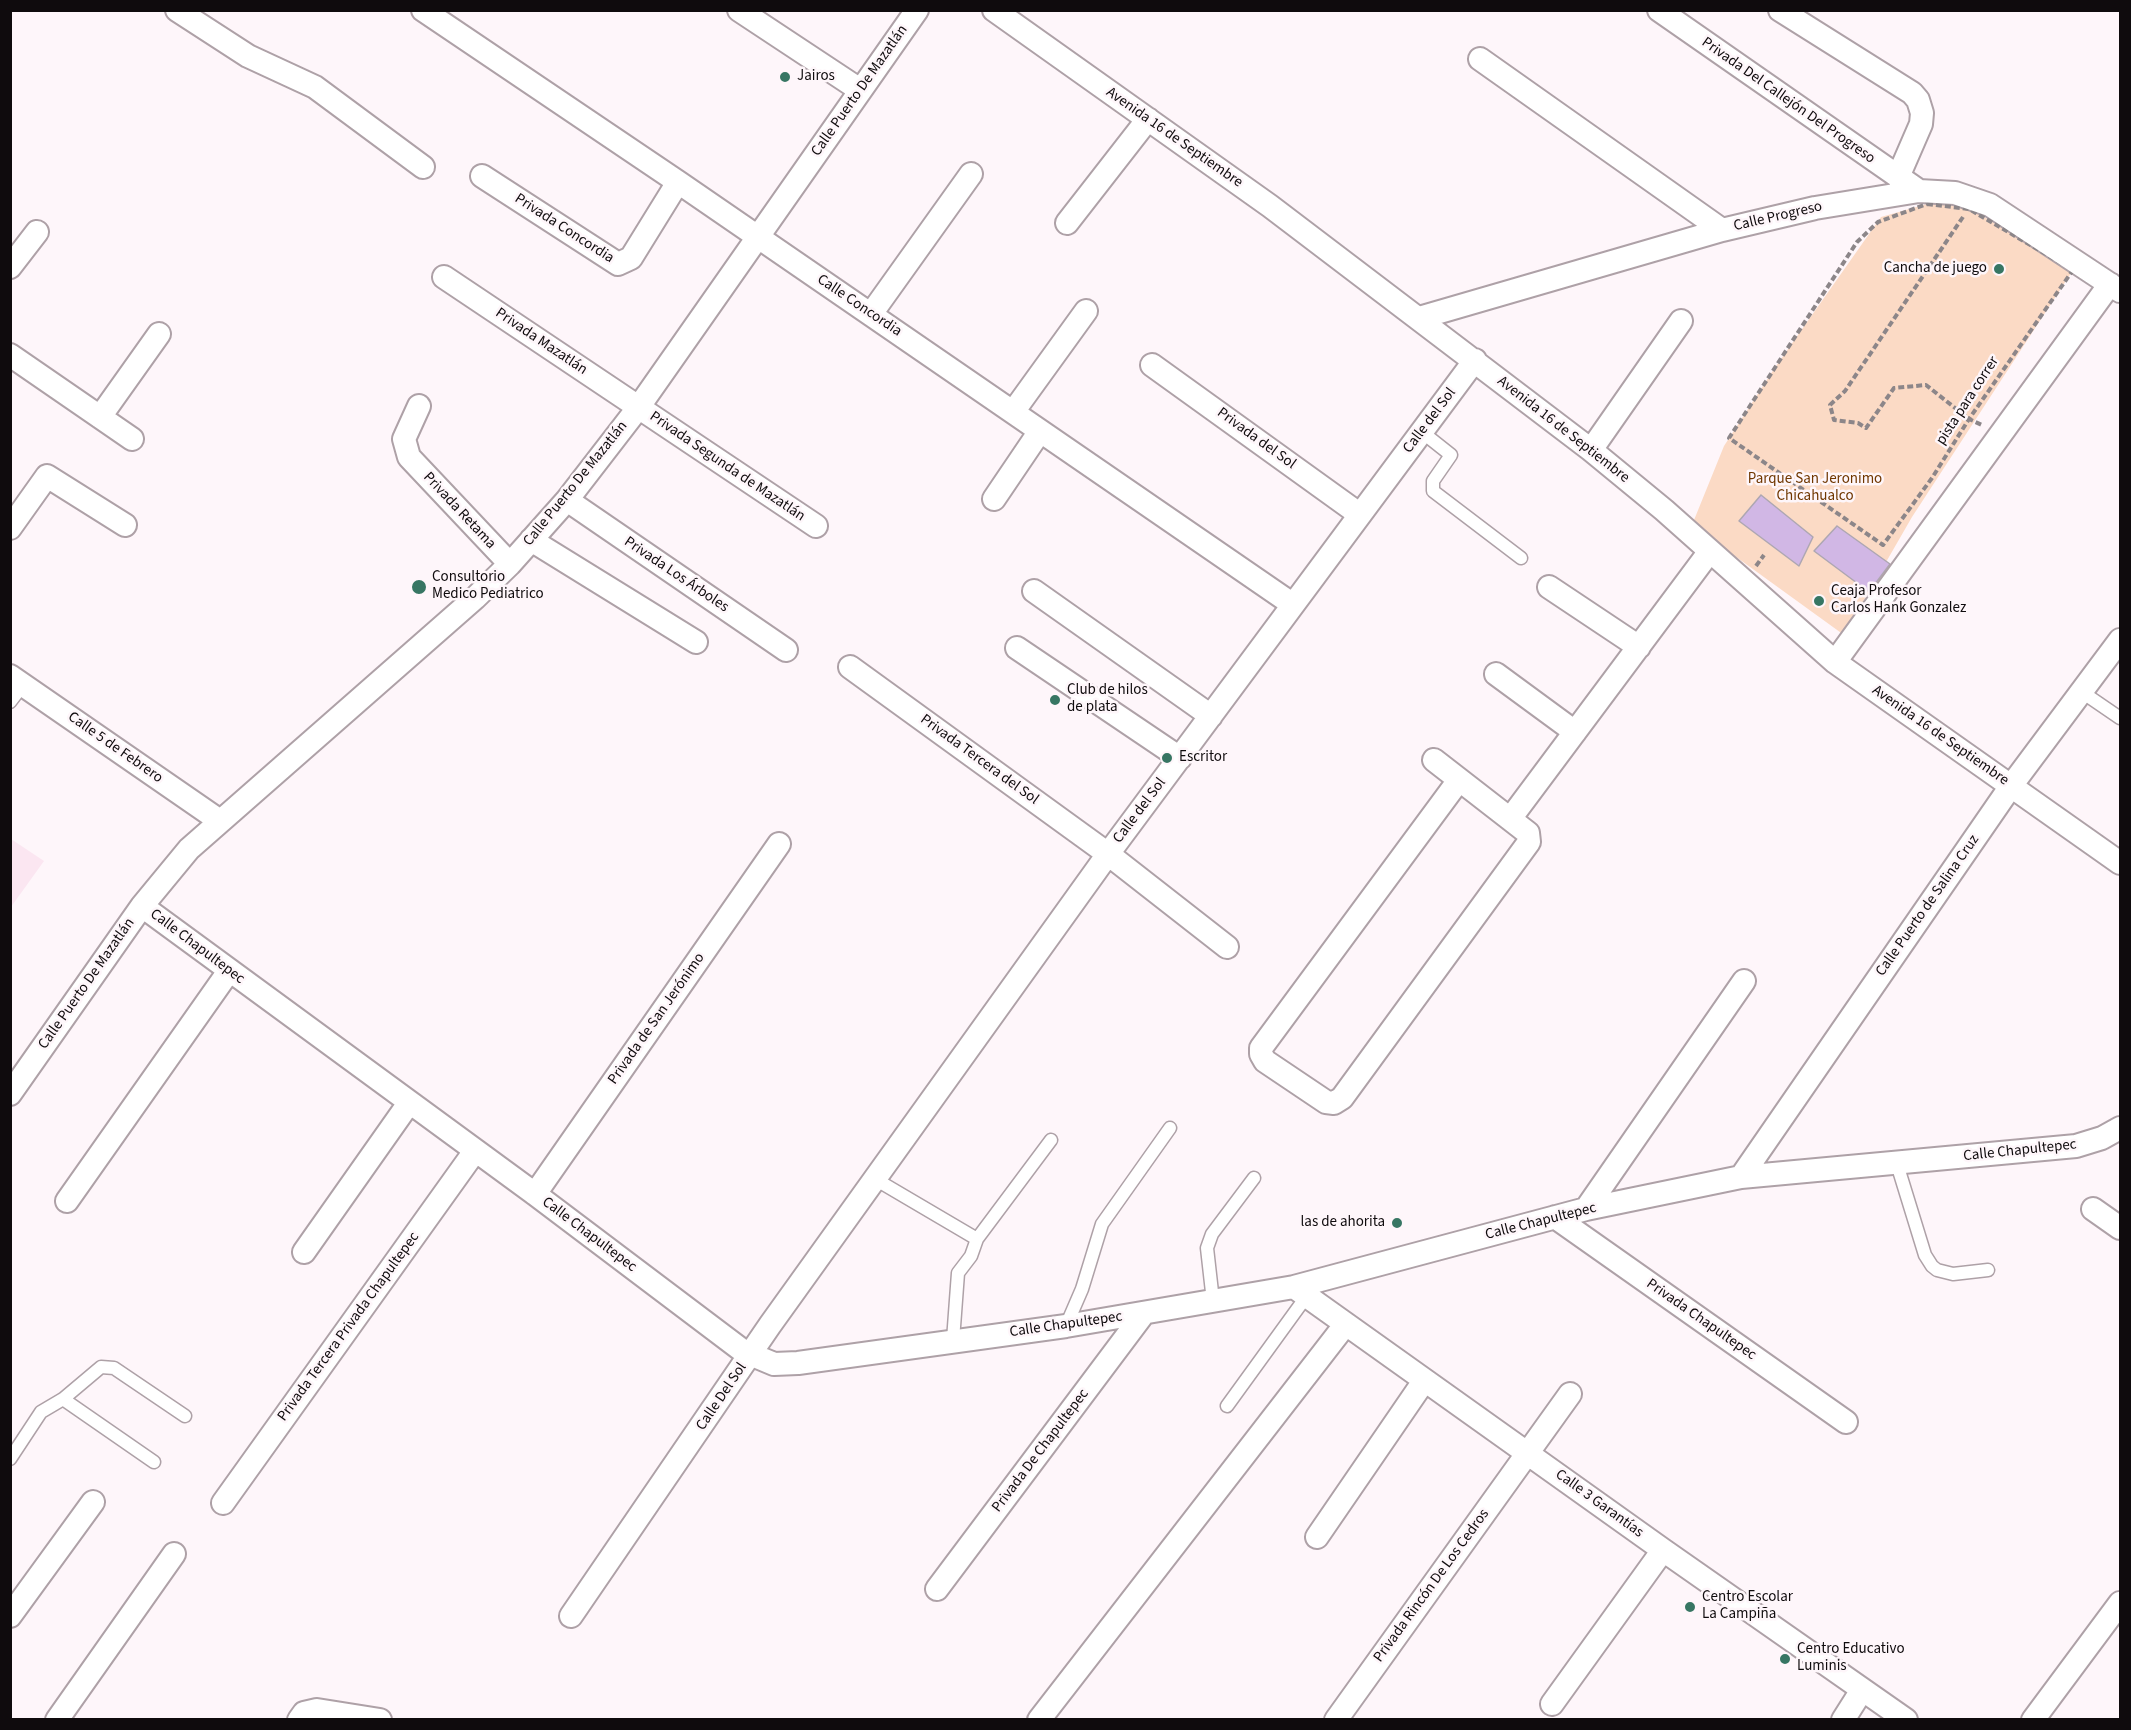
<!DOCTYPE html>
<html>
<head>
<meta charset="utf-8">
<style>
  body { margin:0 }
  #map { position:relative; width:2131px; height:1730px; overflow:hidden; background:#fef6fa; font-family:"Source Sans 3",sans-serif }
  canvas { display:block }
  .frame { position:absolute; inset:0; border:12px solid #0f0b0d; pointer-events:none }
</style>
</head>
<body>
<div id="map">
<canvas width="2131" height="1730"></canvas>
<div class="frame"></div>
</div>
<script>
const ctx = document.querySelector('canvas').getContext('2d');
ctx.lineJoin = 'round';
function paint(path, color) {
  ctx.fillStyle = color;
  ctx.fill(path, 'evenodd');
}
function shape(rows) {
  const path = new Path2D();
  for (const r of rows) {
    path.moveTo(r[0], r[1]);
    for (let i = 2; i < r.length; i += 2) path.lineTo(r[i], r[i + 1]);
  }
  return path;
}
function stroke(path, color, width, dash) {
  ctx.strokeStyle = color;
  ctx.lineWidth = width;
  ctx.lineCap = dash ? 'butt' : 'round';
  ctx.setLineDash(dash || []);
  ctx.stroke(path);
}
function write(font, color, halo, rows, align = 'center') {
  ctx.font = font + ' "Source Sans 3",sans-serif';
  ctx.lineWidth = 5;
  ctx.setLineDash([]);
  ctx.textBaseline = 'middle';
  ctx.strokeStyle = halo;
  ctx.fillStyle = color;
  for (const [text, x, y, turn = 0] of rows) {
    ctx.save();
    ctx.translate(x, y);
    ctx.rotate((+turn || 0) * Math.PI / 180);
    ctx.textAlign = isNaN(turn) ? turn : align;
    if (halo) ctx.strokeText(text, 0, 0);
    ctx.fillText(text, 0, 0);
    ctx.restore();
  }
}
const built = shape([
  [11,839,44,861,11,907]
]);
const green = shape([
  [1927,204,1964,205,2073,270,1912,517,1844,635,1692,525,1724,446,1774,369,1881,217]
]);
const building = shape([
  [1761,495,1813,537,1799,566,1739,521,1761,495],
  [1837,526,1890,564,1869,592,1814,551,1837,526]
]);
const path = shape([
  [1927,204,1969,209,2073,270,1969,419,1932,478,1883,545,1729,438,1857,242,1878,222,1927,204],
  [1963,217,1845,391,1830,405,1834,420,1858,423,1866,428,1894,388,1926,385,1969,419,1982,425],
  [1756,566,1764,555]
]);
const lane = shape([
  [1422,432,1451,455,1433,481,1433,491,1521,558],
  [2082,692,2120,718],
  [10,702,23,685],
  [1897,1164,1925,1255,1932,1266,1937,1270,1953,1274,1988,1270],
  [875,1179,977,1239,971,1256,958,1273,953,1340],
  [977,1239,1051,1140],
  [1213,1301,1207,1248,1212,1234,1254,1178],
  [1066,1326,1082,1289,1102,1224,1170,1128],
  [63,1399,154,1462],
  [1227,1406,1306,1297],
  [10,1459,41,1412,63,1399,101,1367,114,1368,185,1416]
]);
const street = shape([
  [177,10,248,56,315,87,423,167],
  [423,10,678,182,1292,604],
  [739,10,860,90],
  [994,10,1270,206,1591,450,1664,510,1835,662,2120,863],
  [1659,10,1919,191],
  [1780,10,1912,93,1918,100,1922,113,1921,124,1898,177],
  [1480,59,1722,230],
  [482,176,618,264,631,258,678,182],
  [1067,223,1148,119],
  [10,267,37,232],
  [444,277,816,526],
  [871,314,971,174],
  [1419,318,1722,230,1815,208,1919,191,1955,193,1990,205,2120,291],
  [10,355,132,439],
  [1152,365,1359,514],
  [419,406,404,439,409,457,510,564],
  [1013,412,1086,311],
  [100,417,159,334],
  [1591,450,1681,321],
  [994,499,1040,431],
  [567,500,786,650],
  [10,528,47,476,125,525],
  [531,540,696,642],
  [1549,587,1639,647],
  [1034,591,1211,716],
  [1017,648,1180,758],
  [1835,662,2110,284],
  [850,667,1108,854,1227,947],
  [1496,674,1575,732],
  [10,676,220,821],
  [1434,760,1510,819,1528,833,1529,842,1342,1098,1334,1103,1326,1102,1265,1061,1261,1054,1261,1048,1459,780],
  [1510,819,1710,551],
  [142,906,535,1194,743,1351,774,1364,798,1363,1066,1326,1294,1287,1586,1209,1741,1177,2076,1146,2102,1138,2120,1128],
  [10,1094,142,906,189,849,475,598,510,564,567,500,638,408,917,10],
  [1741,1177,2011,786,2120,640],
  [535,1194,779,844],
  [67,1201,229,971],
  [1586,1209,1744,981],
  [2093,1209,2120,1228],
  [1555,1217,1846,1422],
  [304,1252,409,1103],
  [1294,1287,1663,1550,1906,1720],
  [223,1503,475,1151],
  [1317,1537,1424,1381],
  [937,1589,1144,1313],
  [10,1616,93,1502],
  [571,1616,770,1325,1108,854,1475,360],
  [1552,1704,1663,1550],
  [57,1720,174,1554],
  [299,1720,304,1713,317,1710,380,1720],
  [1039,1720,1345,1325],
  [1336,1720,1570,1394],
  [1843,1720,1862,1690],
  [2033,1720,2120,1603]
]);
const markers = [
  [785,77,6,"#377663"],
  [1999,269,6,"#377663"],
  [419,587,8,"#377663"],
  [1819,601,6,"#377663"],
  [1055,700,6,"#377663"],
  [1167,758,6,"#377663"],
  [1397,1223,6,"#377663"],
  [1690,1607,6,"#377663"],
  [1785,1659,6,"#377663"]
];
const poiNames = [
  ["Jairos",797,77],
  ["Cancha de juego",1987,269,"right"],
  ["Consultorio",432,578],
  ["Medico Pediatrico",432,595],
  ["Ceaja Profesor",1831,592],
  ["Carlos Hank Gonzalez",1831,609],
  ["Club de hilos",1067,691],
  ["de plata",1067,708],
  ["Escritor",1179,758],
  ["las de ahorita",1385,1223,"right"],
  ["Centro Escolar",1702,1598],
  ["La Campiña",1702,1615],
  ["Centro Educativo",1797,1650],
  ["Luminis",1797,1667]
];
const streetNames = [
  ["Calle Puerto De Mazatlán",860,91,-55],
  ["Privada Del Callejón Del Progreso",1788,101,35],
  ["Avenida 16 de Septiembre",1174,138,35],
  ["Calle Progreso",1778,217,-13],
  ["Privada Concordia",564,229,33],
  ["Calle Concordia",859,306,34],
  ["Privada Mazatlán",541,342,34],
  ["pista para correr",1968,401,-57],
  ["Calle del Sol",1430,421,-53],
  ["Avenida 16 de Septiembre",1563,430,38],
  ["Privada del Sol",1256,439,36],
  ["Privada Segunda de Mazatlán",727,467,34],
  ["Calle Puerto De Mazatlán",576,484,-51],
  ["Privada Retama",459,511,47],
  ["Privada Los Árboles",676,575,34],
  ["Avenida 16 de Septiembre",1940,736,35],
  ["Calle 5 de Febrero",115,748,35],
  ["Privada Tercera del Sol",979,760,36],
  ["Calle del Sol",1140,811,-53],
  ["Calle Puerto de Salina Cruz",1928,906,-55],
  ["Calle Chapultepec",197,947,37],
  ["Calle Puerto De Mazatlán",87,984,-55],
  ["Privada de San Jerónimo",657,1019,-55],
  ["Calle Chapultepec",2020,1151,-6],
  ["Calle Chapultepec",1541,1222,-14],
  ["Calle Chapultepec",589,1235,37],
  ["Privada Chapultepec",1701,1320,35],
  ["Calle Chapultepec",1066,1325,-8],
  ["Privada Tercera Privada Chapultepec",349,1327,-54],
  ["Calle Del Sol",722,1397,-56],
  ["Privada De Chapultepec",1041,1451,-53],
  ["Calle 3 Garantías",1599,1504,36],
  ["Privada Rincón De Los Cedros",1432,1586,-54]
];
const parkNames = [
  ["Parque San Jeronimo",1815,480],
  ["Chicahualco",1815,497]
];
paint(built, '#fbe6f1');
paint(green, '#fbdac5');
paint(building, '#d1b7e5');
stroke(building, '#aea7b2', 1.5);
stroke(lane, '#aea1a7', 15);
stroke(street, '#aea1a7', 26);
stroke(path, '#8c8689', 4, [6, 3]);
stroke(lane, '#fff', 12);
stroke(street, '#fff', 22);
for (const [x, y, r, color] of markers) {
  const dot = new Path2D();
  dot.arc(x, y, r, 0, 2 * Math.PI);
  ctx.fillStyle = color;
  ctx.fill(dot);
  stroke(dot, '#fef6fa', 2);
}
write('15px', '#0f0b0d', '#fef6fa', poiNames, 'left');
write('15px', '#0f0b0d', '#fef6fa', streetNames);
write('15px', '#703700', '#fef6fa', parkNames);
</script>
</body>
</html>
